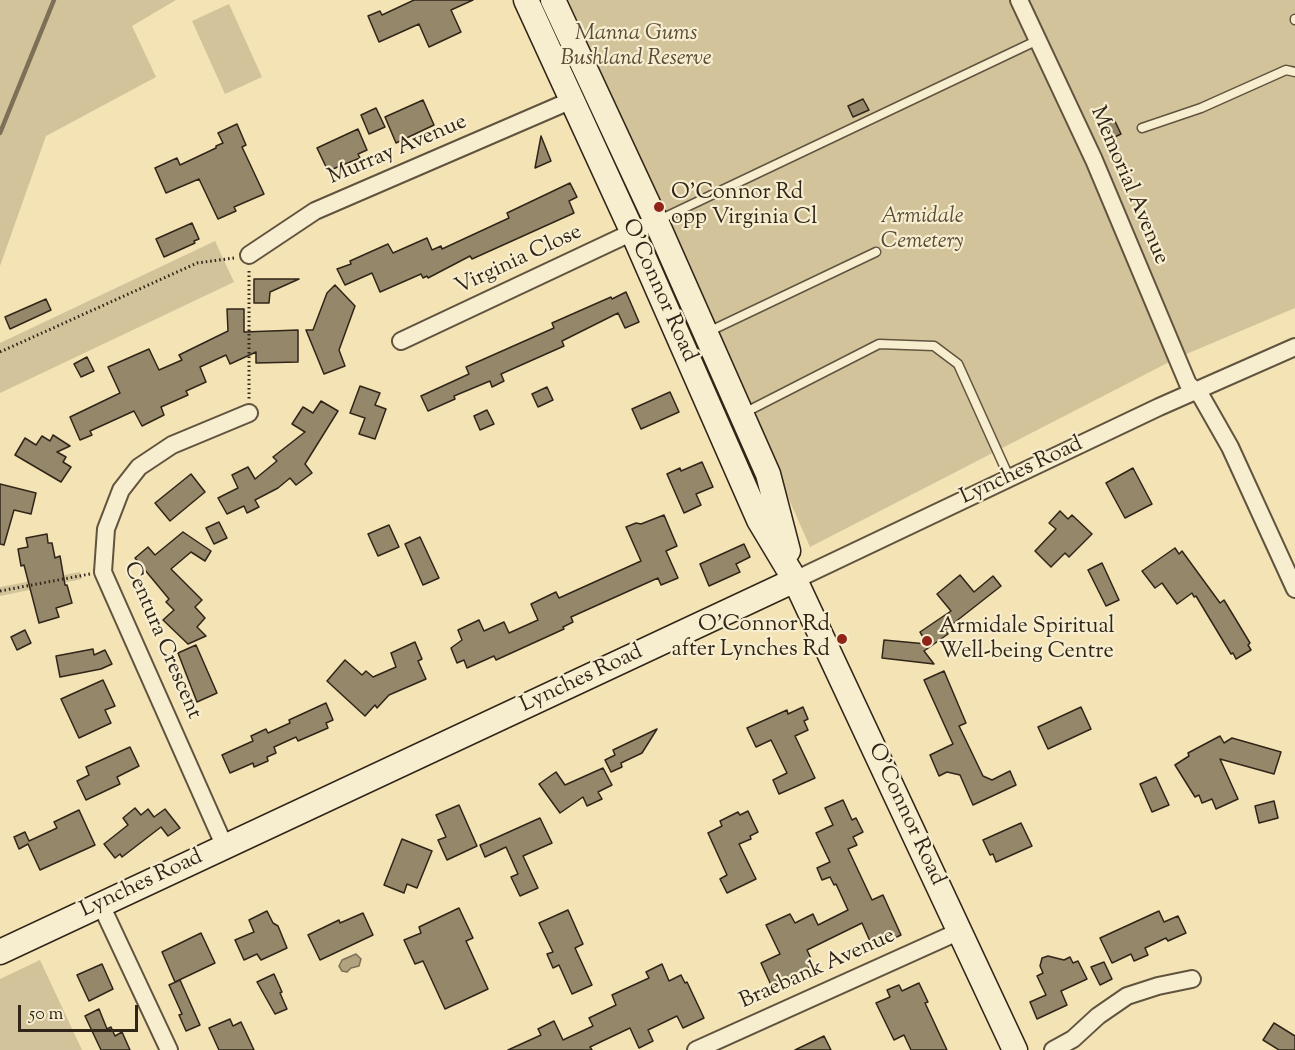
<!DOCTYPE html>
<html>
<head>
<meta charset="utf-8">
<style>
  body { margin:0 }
  #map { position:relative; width:1295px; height:1050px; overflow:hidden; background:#f3e3b5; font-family:"Sorts Mill Goudy",serif }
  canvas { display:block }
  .scale { position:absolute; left:18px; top:1005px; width:120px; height:27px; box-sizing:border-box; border:3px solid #302518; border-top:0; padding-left:8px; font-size:18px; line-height:21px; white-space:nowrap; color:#302518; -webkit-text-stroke:4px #f7edcf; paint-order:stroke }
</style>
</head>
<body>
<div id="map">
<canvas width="1295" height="1050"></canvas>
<div class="scale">50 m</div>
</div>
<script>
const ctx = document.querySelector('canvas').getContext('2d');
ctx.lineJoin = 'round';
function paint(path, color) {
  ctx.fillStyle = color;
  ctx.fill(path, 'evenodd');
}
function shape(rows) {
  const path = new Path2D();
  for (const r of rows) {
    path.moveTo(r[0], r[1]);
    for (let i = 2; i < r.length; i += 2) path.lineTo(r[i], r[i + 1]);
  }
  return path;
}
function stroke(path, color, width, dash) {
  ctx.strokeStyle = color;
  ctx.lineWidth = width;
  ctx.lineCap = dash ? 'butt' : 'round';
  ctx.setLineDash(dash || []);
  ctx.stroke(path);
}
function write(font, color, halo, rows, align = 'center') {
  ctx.font = font + ' "Sorts Mill Goudy",serif';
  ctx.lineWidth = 4.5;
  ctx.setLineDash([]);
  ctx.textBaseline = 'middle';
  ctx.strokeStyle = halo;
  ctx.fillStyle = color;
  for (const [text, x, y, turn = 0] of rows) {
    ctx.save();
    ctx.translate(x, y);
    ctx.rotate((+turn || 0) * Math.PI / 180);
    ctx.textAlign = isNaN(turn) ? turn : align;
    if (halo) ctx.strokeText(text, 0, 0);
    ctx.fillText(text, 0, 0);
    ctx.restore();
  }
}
const green = shape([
  [0,0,176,0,132,26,156,77,46,136,0,266],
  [563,0,1295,0,1295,308,1177,358,810,547,714,329],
  [229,4,262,77,225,94,192,21],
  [215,241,234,282,0,393,0,343],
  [80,572,82,579,0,596,0,587],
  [40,960,82,1050,0,1050,0,979]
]);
const water = shape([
  [356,954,361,959,359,966,351,968,347,972,342,971,339,966,342,960,356,954]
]);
const stream = shape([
  [0,133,54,0]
]);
const building = shape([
  [414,0,473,0,451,10,461,32,429,47,419,24,379,42,368,16,380,11,382,15,414,0],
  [863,99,869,110,853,117,848,106,863,99],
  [423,100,434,125,396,143,385,117,423,100],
  [376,108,385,127,369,134,361,115,376,108],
  [1113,117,1121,134,1106,141,1098,125,1113,117],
  [237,124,246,145,242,147,264,194,234,207,236,211,218,219,199,179,166,193,155,168,177,158,180,165,216,148,216,146,223,143,218,133,237,124],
  [358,129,367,150,358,154,360,158,328,171,317,148,358,129],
  [541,136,551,161,535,168,541,136],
  [570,183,577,197,569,201,574,213,472,259,470,256,428,278,427,276,423,278,421,274,380,292,372,273,345,285,337,269,351,264,350,261,388,244,393,253,427,238,432,250,441,246,442,249,509,218,507,213,570,183],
  [192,223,199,239,194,241,195,243,164,257,156,239,192,223],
  [254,279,299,279,270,292,269,303,254,303,254,279],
  [335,285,355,306,339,350,345,366,324,374,306,330,313,330,327,293,335,285],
  [626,292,639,322,625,328,618,313,562,341,564,346,501,374,504,381,492,387,490,381,454,396,455,399,428,411,421,396,469,374,466,367,554,328,552,323,611,297,612,299,626,292],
  [46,299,51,310,10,329,5,317,46,299],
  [227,309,244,309,244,332,298,330,298,362,256,363,256,352,230,364,226,355,200,367,206,382,186,391,188,395,161,407,164,415,142,426,134,411,90,431,92,435,80,440,70,417,120,393,108,367,149,349,159,370,182,360,179,355,228,331,227,309],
  [87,357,94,371,81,377,74,364,87,357],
  [360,386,380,393,375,405,386,409,375,439,359,434,365,418,350,413,360,386],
  [547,387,553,400,538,407,532,394,547,387],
  [670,392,679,412,641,429,632,409,670,392],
  [321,401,338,411,305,464,312,473,296,485,290,478,278,488,255,500,259,507,247,513,244,506,227,514,218,498,238,488,232,475,248,467,255,479,277,461,273,457,305,432,292,424,303,407,313,413,321,401],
  [487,410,494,424,480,430,474,416,487,410],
  [53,435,70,446,57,452,66,457,63,462,71,467,61,482,15,455,25,438,36,445,42,436,50,441,53,435],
  [702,462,713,487,696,494,701,505,684,513,667,474,680,468,681,471,702,462],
  [1133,468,1152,504,1125,518,1106,483,1133,468],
  [191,474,205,492,170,521,155,503,191,474],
  [0,484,36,493,31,514,14,510,4,545,0,544,0,484],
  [1060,511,1068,519,1072,515,1092,534,1069,557,1065,553,1051,567,1035,551,1056,529,1049,523,1060,511],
  [664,515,677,546,666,551,678,578,661,585,658,578,631,590,571,617,573,622,563,627,564,629,496,660,494,656,467,668,464,660,457,663,451,648,462,640,458,630,479,620,484,631,504,622,509,633,538,620,531,604,556,592,559,598,641,561,626,527,636,523,641,524,664,515],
  [219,522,227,538,214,544,206,528,219,522],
  [389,525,399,547,378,556,368,534,389,525],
  [183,532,211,551,205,561,191,552,171,569,202,600,195,607,205,618,197,627,206,636,188,644,163,620,174,610,166,602,169,599,135,558,148,547,155,555,183,532],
  [47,534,48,543,52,543,55,558,60,556,65,585,67,585,72,603,56,608,59,617,39,623,24,565,21,566,18,549,28,547,26,538,47,534],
  [420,537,439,578,423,585,405,544,420,537],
  [744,544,750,557,736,564,740,572,709,586,700,564,744,544],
  [1175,548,1179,554,1182,551,1220,603,1224,600,1250,643,1248,645,1251,650,1236,659,1233,653,1231,654,1196,596,1194,597,1192,593,1177,604,1162,583,1155,588,1142,571,1175,548],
  [1102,563,1119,600,1106,606,1088,570,1102,563],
  [960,575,974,592,993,576,1001,586,945,630,948,634,924,651,934,664,882,658,884,640,927,644,920,632,951,611,937,594,960,575],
  [25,630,31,643,17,650,11,637,25,630],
  [415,642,422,659,418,661,426,679,389,695,377,708,375,705,365,716,327,681,345,660,362,675,366,671,373,677,396,667,391,653,415,642],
  [196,645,217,693,197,702,178,653,196,645],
  [93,649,94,655,105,650,112,664,101,669,60,677,56,656,93,649],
  [944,671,966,723,959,726,983,776,992,780,1010,771,1016,785,973,805,960,775,947,772,939,776,930,755,953,744,924,680,944,671],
  [103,680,115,706,105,710,111,723,79,738,61,699,103,680],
  [326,703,333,720,326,723,328,728,298,741,296,737,274,747,276,753,267,757,268,761,254,767,253,763,230,773,222,755,253,741,251,736,266,729,268,733,290,723,289,720,326,703],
  [803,707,808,719,804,721,808,730,795,736,815,778,779,794,773,780,787,773,771,740,756,747,747,728,787,710,788,714,803,707],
  [1081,707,1091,729,1048,749,1038,727,1081,707],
  [657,729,642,753,621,763,622,767,611,772,605,760,615,755,613,750,657,729],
  [1220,736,1224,743,1232,738,1281,752,1274,774,1220,759,1238,799,1216,809,1212,799,1202,803,1199,795,1195,797,1175,765,1189,756,1188,753,1220,736],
  [130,747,139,766,117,777,120,784,86,800,77,781,89,775,86,767,130,747],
  [603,768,612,785,598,792,602,799,587,806,583,797,560,813,539,784,556,772,565,785,603,768],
  [1156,777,1169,805,1152,812,1140,784,1156,777],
  [843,800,852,820,856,818,863,832,853,837,857,845,848,849,872,900,883,895,901,935,873,948,862,923,807,950,814,965,771,985,761,963,780,954,766,925,790,914,795,923,813,914,818,925,848,910,836,884,834,885,830,877,822,880,817,868,830,862,816,833,833,825,825,808,843,800],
  [1274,801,1278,818,1259,823,1255,806,1274,801],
  [459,805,477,846,447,860,438,840,446,837,436,815,459,805],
  [135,808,141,815,148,809,154,817,165,809,180,828,168,836,161,827,122,857,120,854,115,858,104,844,128,825,123,818,135,808],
  [79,810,95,845,40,870,28,844,19,849,14,837,25,832,29,841,57,828,54,822,79,810],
  [748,811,758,832,750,836,751,839,739,844,756,879,727,893,720,879,727,875,708,833,722,826,720,821,738,812,740,815,748,811],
  [540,818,552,843,523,856,538,888,520,896,511,877,518,874,506,847,485,857,480,845,540,818],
  [1021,823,1032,846,996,862,993,854,990,855,983,840,1021,823],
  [402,839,432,851,417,888,407,884,404,893,384,885,402,839],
  [459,908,473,938,466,941,488,989,445,1009,423,961,415,964,404,940,421,933,419,927,459,908],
  [568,910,583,944,575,948,592,985,572,994,559,965,553,968,547,954,553,952,539,923,568,910],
  [267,911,273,923,278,926,287,948,261,960,257,954,244,960,235,940,254,932,249,920,267,911],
  [1159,911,1164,922,1178,916,1186,933,1168,941,1166,938,1145,948,1148,955,1134,961,1131,954,1112,963,1100,938,1159,911],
  [363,913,373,935,320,960,308,935,339,920,340,923,363,913],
  [201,933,215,963,175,982,162,952,201,933],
  [1048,956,1064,960,1070,957,1073,963,1078,961,1087,979,1061,991,1067,1005,1037,1019,1030,1002,1046,995,1037,976,1043,973,1040,966,1042,958,1048,956],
  [1104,962,1112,979,1100,985,1091,967,1104,962],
  [102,964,113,989,89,1001,77,975,102,964],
  [662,964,669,981,681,975,685,983,687,982,704,1018,683,1028,677,1016,648,1030,653,1041,639,1048,630,1028,590,1047,592,1050,508,1050,541,1035,538,1029,554,1021,563,1040,593,1026,589,1018,616,1005,612,995,649,978,646,972,662,964],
  [274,974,282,992,280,993,287,1009,275,1014,257,982,274,974],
  [180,980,200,1025,186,1031,179,1015,182,1014,169,985,180,980],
  [919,983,928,1002,925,1003,947,1050,911,1050,904,1035,894,1040,876,1003,890,997,887,990,899,985,902,991,919,983],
  [99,1009,107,1029,111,1027,115,1036,122,1032,130,1050,101,1050,85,1016,99,1009],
  [230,1019,233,1026,241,1022,254,1050,219,1050,209,1028,230,1019],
  [1274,1023,1295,1036,1295,1050,1279,1050,1263,1040,1274,1023],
  [824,1036,831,1050,795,1050,824,1036]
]);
const path = shape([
  [249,271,249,399],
  [0,352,197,263,234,258],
  [0,591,90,574]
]);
const lane = shape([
  [1295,19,1295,20],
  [1142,128,1201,108,1286,70,1295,72],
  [659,220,1038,40],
  [708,332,876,252],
  [742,414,879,344,934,346,958,364,1009,477]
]);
const street = shape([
  [1019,0,1094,160,1188,384,1201,396,1230,447,1295,589],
  [249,255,315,211,572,100],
  [401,341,656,221],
  [795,580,1159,407,1295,347],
  [225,847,103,572,106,529,121,490,139,467,172,445,249,413],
  [101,905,169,1050],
  [696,1050,960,931],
  [1053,1050,1073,1039,1098,1016,1127,996,1158,986,1192,979]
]);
const secondary = shape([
  [526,0,633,233,759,520,795,580,1015,1050],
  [553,0,656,221,768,474,788,551],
  [0,952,795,580]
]);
const markers = [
  [659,207,6,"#8f2418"],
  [842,639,6,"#8f2418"],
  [927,641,6,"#8f2418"]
];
const parkNames = [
  ["Manna Gums",636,35],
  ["Bushland Reserve",636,60],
  ["Armidale",922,218],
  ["Cemetery",922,243]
];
const streetNames = [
  ["Murray Avenue",398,151,-23],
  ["Memorial Avenue",1128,186,67],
  ["Virginia Close",519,261,-25],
  ["O'Connor Road",658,291,66],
  ["Lynches Road",1022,472,-25],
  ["Centura Crescent",161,641,67],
  ["Lynches Road",582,680,-25],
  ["O'Connor Road",905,815,65],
  ["Lynches Road",142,885,-25],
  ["Braebank Avenue",818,970,-24]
];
const poiNames = [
  ["O'Connor Rd",671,194],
  ["opp Virginia Cl",671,219],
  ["O'Connor Rd",830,626,"right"],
  ["after Lynches Rd",830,651,"right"],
  ["Armidale Spiritual",939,628],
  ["Well-being Centre",939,653]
];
paint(green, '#d2c39a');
paint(water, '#b1a280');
stroke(water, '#7d7056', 1.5);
stroke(stream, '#7d7056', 4.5);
paint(building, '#95886a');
stroke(building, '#302518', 1.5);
stroke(lane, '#61543f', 11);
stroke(street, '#61543f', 20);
stroke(secondary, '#302518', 27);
stroke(path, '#302518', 3, [1.5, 3]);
stroke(lane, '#f7edcf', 8);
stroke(street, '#f7edcf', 16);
stroke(secondary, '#f7edcf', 24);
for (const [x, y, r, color] of markers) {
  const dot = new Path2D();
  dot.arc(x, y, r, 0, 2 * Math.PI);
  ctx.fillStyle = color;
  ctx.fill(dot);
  stroke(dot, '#f7edcf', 2);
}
write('italic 22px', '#584c38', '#f7edcf', parkNames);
write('22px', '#302518', '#f7edcf', streetNames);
write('22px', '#302518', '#f7edcf', poiNames, 'left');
</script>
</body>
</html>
